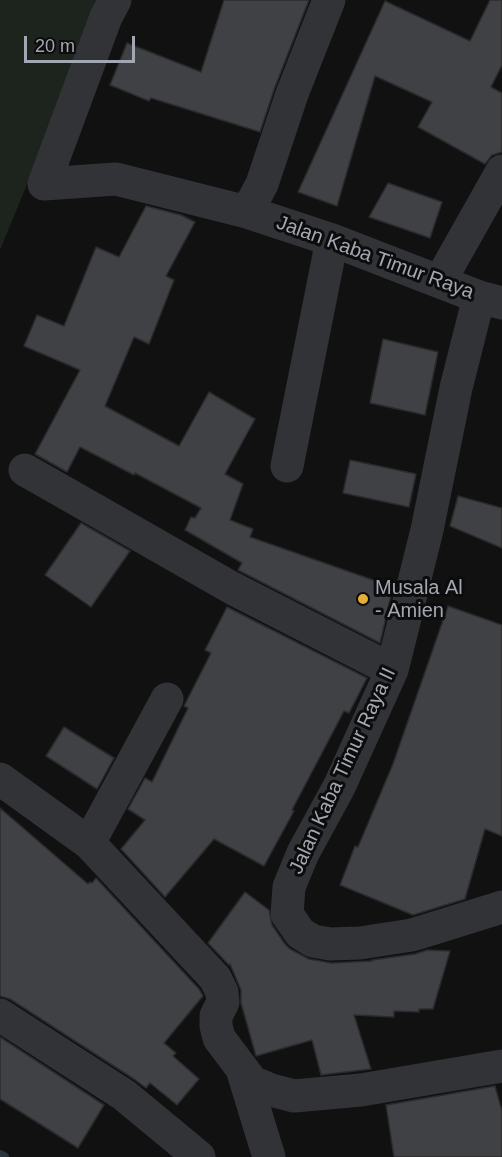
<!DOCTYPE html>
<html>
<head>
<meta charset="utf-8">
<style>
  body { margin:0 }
  #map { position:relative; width:502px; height:1157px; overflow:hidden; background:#111112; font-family:Arial,sans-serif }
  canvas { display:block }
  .scale { position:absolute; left:24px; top:36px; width:111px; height:27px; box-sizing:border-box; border:3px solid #a3a7b2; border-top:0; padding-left:8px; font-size:18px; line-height:21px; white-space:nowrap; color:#a3a7b2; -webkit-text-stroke:4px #0c0c0d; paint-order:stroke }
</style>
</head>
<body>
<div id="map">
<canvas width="502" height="1157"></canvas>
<div class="scale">20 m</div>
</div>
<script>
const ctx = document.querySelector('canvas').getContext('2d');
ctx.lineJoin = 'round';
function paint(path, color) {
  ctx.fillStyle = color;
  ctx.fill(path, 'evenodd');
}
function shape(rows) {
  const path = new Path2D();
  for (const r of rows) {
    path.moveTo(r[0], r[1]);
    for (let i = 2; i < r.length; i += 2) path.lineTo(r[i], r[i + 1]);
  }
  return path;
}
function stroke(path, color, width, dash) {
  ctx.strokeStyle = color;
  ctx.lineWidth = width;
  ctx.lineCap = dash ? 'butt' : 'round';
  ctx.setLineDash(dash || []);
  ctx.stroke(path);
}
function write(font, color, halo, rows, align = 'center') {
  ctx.font = font + ' Arial,sans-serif';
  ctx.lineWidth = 6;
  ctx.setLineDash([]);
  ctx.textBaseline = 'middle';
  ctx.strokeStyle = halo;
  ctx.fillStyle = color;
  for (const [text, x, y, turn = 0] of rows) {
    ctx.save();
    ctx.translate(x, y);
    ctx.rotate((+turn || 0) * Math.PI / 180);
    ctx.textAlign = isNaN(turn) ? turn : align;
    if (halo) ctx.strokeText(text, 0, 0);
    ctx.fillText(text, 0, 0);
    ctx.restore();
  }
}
const green = shape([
  [0,0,106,0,63,97,0,250]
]);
const stream = shape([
  [0,1155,4,1157]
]);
const building = shape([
  [224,0,309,0,275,87,260,132,151,98,149,101,110,85,127,43,201,72,224,0],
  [490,0,502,0,502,65,491,87,502,93,502,152,492,155,485,164,418,127,432,102,375,76,337,206,298,192,385,1,470,41,490,0],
  [388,183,442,202,430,238,369,217,388,183],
  [146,206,181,215,195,222,166,276,174,280,149,344,134,337,105,406,179,446,209,392,255,419,225,474,243,484,230,520,253,529,250,537,393,587,380,643,238,570,242,563,185,530,191,517,195,518,201,508,135,473,134,475,80,447,67,472,35,454,80,370,24,346,37,315,64,326,96,247,119,257,146,206],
  [383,339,438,352,425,415,370,403,383,339],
  [350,460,416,474,409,507,343,493,350,460],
  [458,496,502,508,502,548,450,526,458,496],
  [81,523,130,551,91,607,45,575,81,523],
  [448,606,502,625,502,836,485,829,465,899,413,915,340,885,355,846,358,847,393,764,448,606],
  [227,607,367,678,349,713,344,711,292,810,294,811,264,866,214,839,165,897,121,849,145,820,128,809,145,778,152,782,188,708,184,706,211,653,205,650,227,607],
  [64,727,114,758,97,789,46,756,64,727],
  [0,808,88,884,90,882,92,883,96,878,199,989,203,996,164,1043,176,1053,173,1056,199,1079,177,1105,150,1083,146,1088,134,1079,10,999,0,996,0,808],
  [245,892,269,910,272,925,285,944,290,949,309,959,331,963,372,961,372,960,415,954,427,950,450,951,433,1009,419,1009,419,1012,394,1011,394,1017,354,1015,371,1069,321,1075,312,1040,256,1056,241,1003,241,990,230,964,229,965,208,943,245,892],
  [0,1037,104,1105,78,1148,0,1099,0,1037],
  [495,1086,502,1111,502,1157,394,1157,386,1105,495,1086]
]);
const minor = shape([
  [115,0,106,17,44,184,116,179,247,212,332,240,479,297,502,303],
  [247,212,262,184,292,94,329,0],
  [440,281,502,171],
  [479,297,456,388,427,530,392,670,339,787,303,853,289,887,287,914,300,933,313,941,330,944,360,943,412,935,502,907],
  [287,466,332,240],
  [25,470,232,588,392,670],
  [0,779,89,843,215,978,222,992,223,1002,216,1016,216,1026,219,1038,252,1082,271,1090,294,1096,361,1090,502,1066],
  [89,843,167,699],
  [0,1015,124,1095,199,1157],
  [242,1069,269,1157]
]);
const markers = [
  [363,599,6,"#e5af36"]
];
const streetNames = [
  ["Jalan Kaba Timur Raya",375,258,20],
  ["Jalan Kaba Timur Raya II",343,771,-65]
];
const poiNames = [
  ["Musala Al",375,588],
  ["- Amien",375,611]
];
paint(green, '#1d241e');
stroke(stream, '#2b333a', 10);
paint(building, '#404145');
stroke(building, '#2b2b2e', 1.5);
stroke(minor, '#323337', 33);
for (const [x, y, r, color] of markers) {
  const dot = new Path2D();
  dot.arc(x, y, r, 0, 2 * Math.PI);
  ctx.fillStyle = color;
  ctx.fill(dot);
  stroke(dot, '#0c0c0d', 2);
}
write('20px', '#a3a7b2', '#0c0c0d', streetNames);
write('20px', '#a3a7b2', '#0c0c0d', poiNames, 'left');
</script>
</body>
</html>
